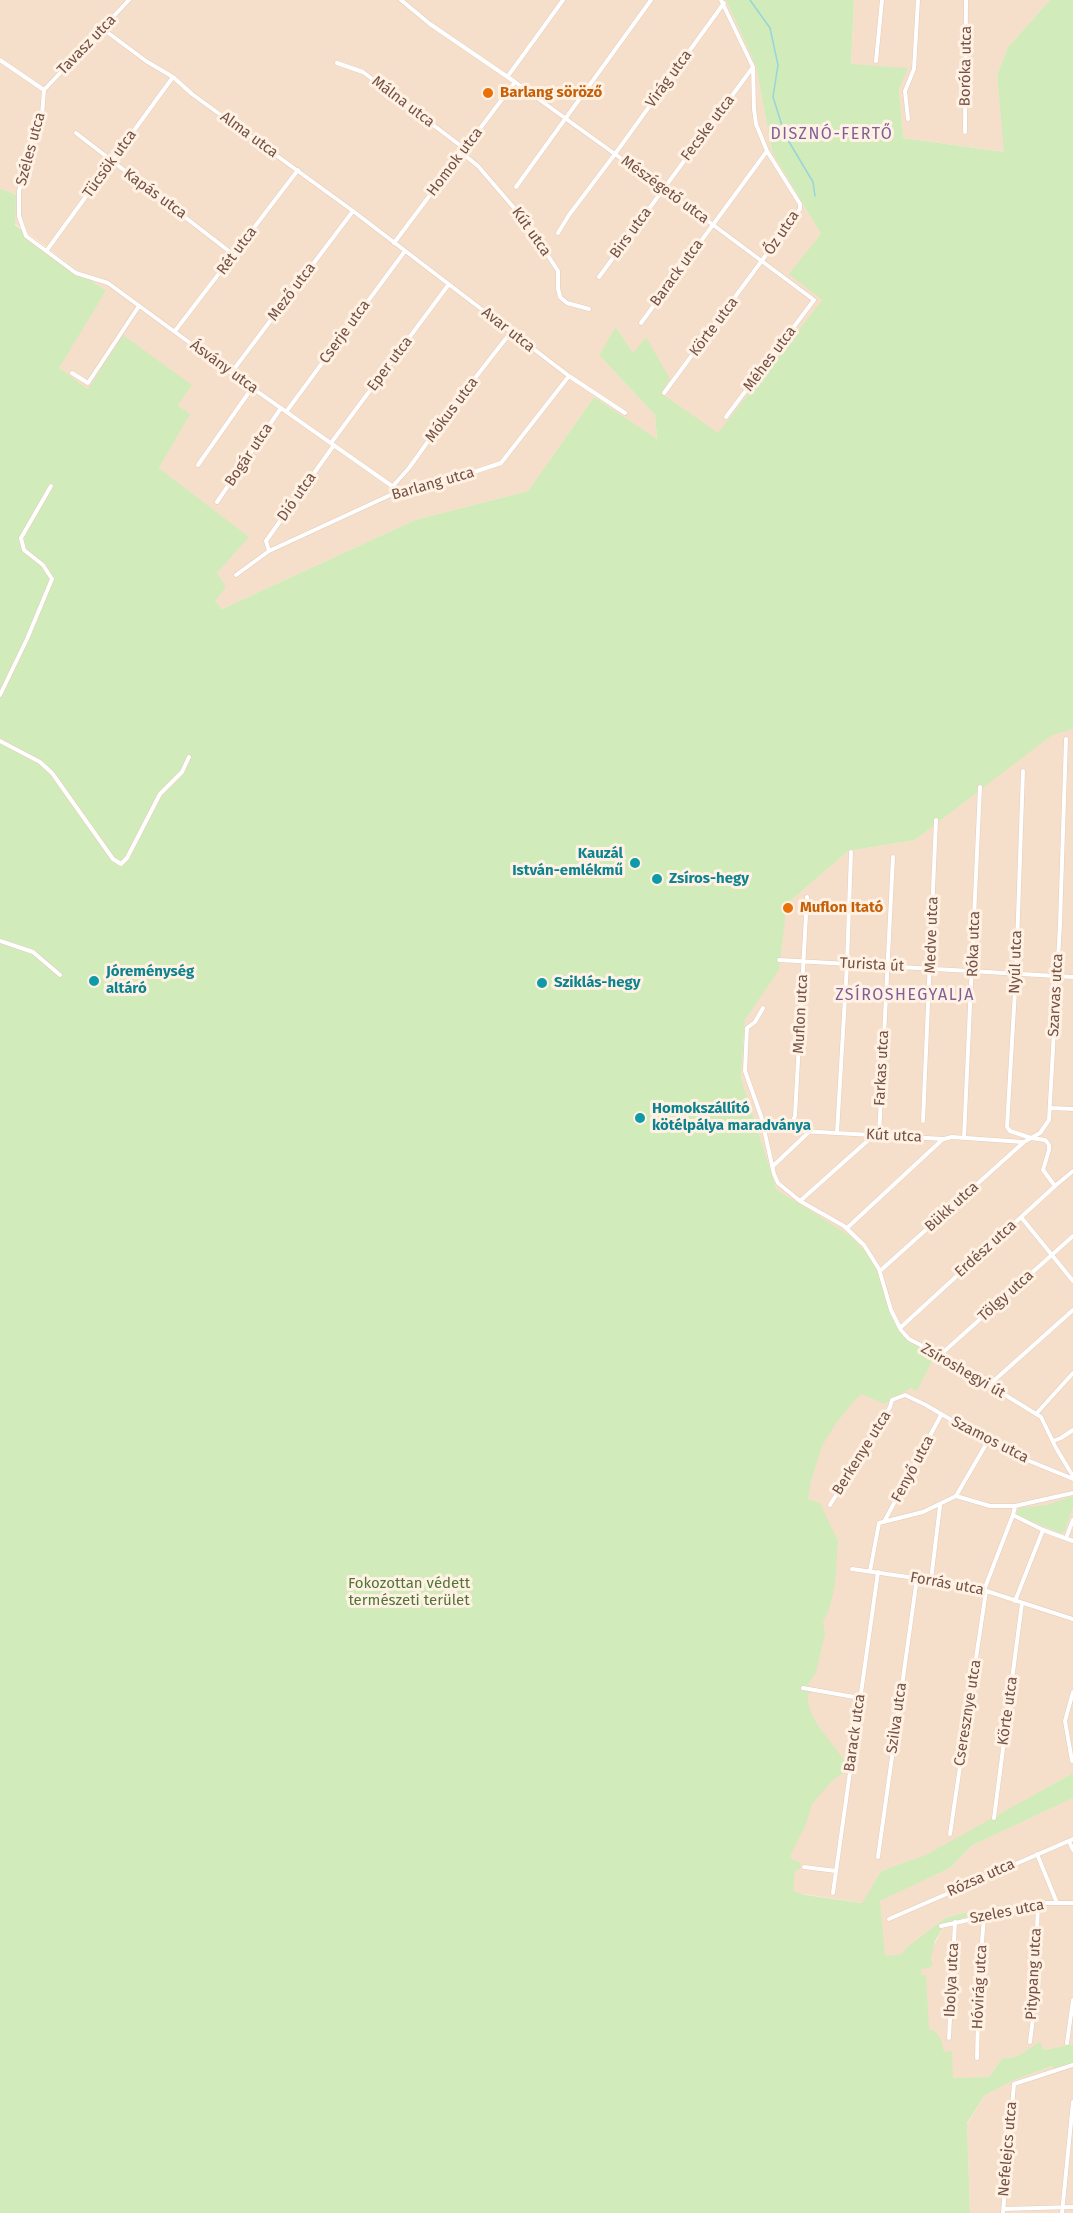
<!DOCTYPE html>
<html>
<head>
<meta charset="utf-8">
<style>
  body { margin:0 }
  canvas { display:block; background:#feeedc }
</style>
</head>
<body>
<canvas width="1073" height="2213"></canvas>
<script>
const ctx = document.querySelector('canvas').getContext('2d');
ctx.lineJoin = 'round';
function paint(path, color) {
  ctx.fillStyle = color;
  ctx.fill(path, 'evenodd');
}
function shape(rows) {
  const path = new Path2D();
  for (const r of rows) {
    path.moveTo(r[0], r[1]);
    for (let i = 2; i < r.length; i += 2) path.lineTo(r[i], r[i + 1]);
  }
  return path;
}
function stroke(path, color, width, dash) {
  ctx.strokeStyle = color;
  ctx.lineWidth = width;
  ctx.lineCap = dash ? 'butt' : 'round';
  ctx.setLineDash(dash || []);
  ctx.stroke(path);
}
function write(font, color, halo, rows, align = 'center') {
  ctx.font = font + ' "Fira Sans",sans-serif';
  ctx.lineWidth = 6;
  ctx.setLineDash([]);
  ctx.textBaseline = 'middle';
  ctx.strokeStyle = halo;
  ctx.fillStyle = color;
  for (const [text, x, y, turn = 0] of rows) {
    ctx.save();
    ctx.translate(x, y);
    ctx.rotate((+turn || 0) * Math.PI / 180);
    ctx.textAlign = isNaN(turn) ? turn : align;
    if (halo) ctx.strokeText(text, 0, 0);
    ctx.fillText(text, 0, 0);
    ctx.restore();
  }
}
const residential = shape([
  [0,0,726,0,756,66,772,152,821,234,822,300,718,434,660,393,646,338,633,354,617,328,599,355,655,415,657,440,594,397,528,491,415,520,222,609,215,601,217,573,248,537,159,468,189,414,178,405,88,389,58,368,106,291,14,223,16,195,0,188],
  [854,0,1050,0,1008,47,997,75,1005,152,903,138,899,88,851,64],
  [1073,729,1073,1773,926,1856,881,1871,863,1903,790,1892,789,1854,798,1699,805,1461,899,1330,885,1300,879,1275,777,1190,741,1078,745,1020,778,970,787,904,848,851,915,840,1052,734],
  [1073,1798,1073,2044,1044,2050,1040,2043,1016,2057,1002,2058,989,2077,951,2079,944,2054,926,2026,926,1975,921,1975,921,1969,946,1923,968,1917,966,1912,945,1918,907,1947,903,1955,885,1958,879,1901,950,1868,971,1846],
  [1073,2063,1073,2213,970,2213,967,2124,984,2096,1012,2081,1052,2066]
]);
const green = shape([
  [726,0,854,0,851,64,908,68,899,88,903,138,1004,152,997,75,1008,47,1050,0,1073,0,1073,729,1052,735,915,840,848,851,787,904,779,970,745,1020,741,1078,777,1190,849,1235,875,1262,880,1272,885,1300,905,1337,915,1345,935,1355,917,1391,911,1388,884,1404,862,1394,855,1400,836,1423,822,1446,811,1481,808,1499,820,1503,838,1541,835,1585,829,1610,823,1621,825,1634,816,1673,808,1684,810,1687,810,1694,808,1694,808,1703,812,1715,819,1727,848,1765,847,1770,833,1780,812,1804,806,1824,790,1856,793,1860,801,1863,799,1870,795,1871,793,1891,806,1895,862,1903,881,1871,926,1855,1073,1773,1073,1798,971,1846,950,1868,880,1901,885,1956,902,1954,907,1947,945,1918,966,1912,968,1917,946,1923,935,1941,931,1958,933,1966,930,1966,930,1968,921,1969,921,1975,926,1975,929,2029,935,2031,941,2040,944,2052,952,2051,953,2078,989,2077,1002,2058,1016,2057,1040,2042,1044,2050,1073,2044,1073,2063,1053,2069,1052,2066,1012,2081,984,2096,967,2123,970,2213,0,2213,0,188,16,195,15,225,106,291,59,368,88,389,123,335,192,385,178,405,190,414,159,468,249,537,217,573,226,587,215,601,222,609,415,520,528,491,594,397,657,439,655,415,599,355,616,327,633,353,646,337,670,379,661,393,718,433,822,300,789,274,821,234,772,152,756,66],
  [1073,1496,1073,1507,1064,1532,1060,1533,1016,1515,1019,1508,1047,1505]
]);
const stream = shape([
  [750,0,770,28,778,65,773,97,785,135,813,182,815,196]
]);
const street = shape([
  [401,0,430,24,515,82,712,224,814,300,726,417],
  [103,29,146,61,173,77,192,94,353,211,569,376,625,413],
  [0,60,44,90],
  [876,61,882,0],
  [337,63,363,72,465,149],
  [508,76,563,0],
  [44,90,42,115,32,143,19,191,19,216,26,236,76,273,108,283,231,373,399,491],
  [44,90,129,0],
  [908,119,905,91,914,69,918,0],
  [965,132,966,0],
  [76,133,234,255],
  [462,153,478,166,527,223,558,271,558,288,560,297,567,303,589,309],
  [516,187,651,0],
  [558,233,569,215,615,154,724,3],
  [394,243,515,82],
  [47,250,173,77],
  [599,277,753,67],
  [641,323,767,151],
  [175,331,298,170],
  [72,373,88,383,139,306],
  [231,373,353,211],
  [664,393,800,209,800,204,767,151,756,124,754,109,753,67,721,0],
  [286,412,405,251],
  [331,443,449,284],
  [198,465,252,388],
  [392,487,409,468,454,405,511,332],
  [217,502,281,408],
  [269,551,266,541,334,445],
  [236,575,269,551,399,491,456,478,501,463,569,376],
  [0,695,27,639,52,579,43,565,24,550,21,538,51,486],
  [0,741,40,762,52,773,113,859,121,864,127,858,160,794,182,772,189,757],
  [1023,771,1016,974,1007,1127,1010,1131,1031,1138,1045,1140,1047,1142,1049,1145,1049,1150,1043,1170,1055,1186],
  [0,941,33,952,60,975],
  [779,960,1073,977],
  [763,1008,755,1022,747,1028,745,1071,761,1116,774,1174,778,1183,800,1201,844,1226,864,1245,879,1269,891,1310,901,1330,909,1339,940,1355,1041,1417,1056,1448,1073,1476],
  [1051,1108,1073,1109],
  [923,1121,936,820],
  [764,1129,944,1139,952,1137,1023,1142],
  [789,1130,795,1116,807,897],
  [837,1133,847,964,851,852],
  [879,1136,893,857],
  [964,1138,980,787],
  [773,1166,809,1132],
  [800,1201,873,1136],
  [1021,1217,1073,1281],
  [847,1228,943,1139],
  [880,1271,1024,1142,1040,1133,1049,1120,1060,924,1066,739],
  [900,1328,1055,1186,1073,1171],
  [940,1355,1073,1236],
  [989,1385,1073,1310],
  [1036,1414,1073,1373],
  [1053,1441,1061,1438,1073,1430],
  [956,1496,988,1441],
  [830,1505,890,1407,892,1400,905,1395,924,1404,1005,1451,1073,1479],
  [1015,1506,1013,1515,1043,1530,1073,1541],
  [884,1522,941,1415],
  [1066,1538,1073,1520],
  [852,1569,971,1586,1073,1619],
  [870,1571,879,1523,923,1512,956,1496,990,1506,1015,1506,1073,1493],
  [931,1580,940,1506],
  [984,1590,1013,1515],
  [1015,1601,1043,1530],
  [803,1688,860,1698],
  [1072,1761,1065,1721,1073,1692],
  [994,1818,1022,1603],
  [950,1834,986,1591],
  [1069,1841,1073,1850],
  [1037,1854,1057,1903],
  [878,1857,917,1578],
  [804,1867,836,1871],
  [833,1893,878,1572],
  [889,1919,1073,1839],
  [941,1926,1047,1903,1073,1903],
  [949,2038,955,1922],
  [1030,2042,1033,2018,1038,1906],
  [1067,2043,1073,2000],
  [977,2058,979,1981,984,1916],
  [1004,2209,1073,2207],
  [1003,2213,1014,2084,1073,2065],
  [1062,2213,1073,2102]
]);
const markers = [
  [488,93,6,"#e8710a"],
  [635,863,6,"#0f9aa8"],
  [657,879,6,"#0f9aa8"],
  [788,908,6,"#e8710a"],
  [94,981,6,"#0f9aa8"],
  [542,983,6,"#0f9aa8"],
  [640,1118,6,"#0f9aa8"]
];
const streetNames = [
  ["Tavasz utca",87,45,-46],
  ["Boróka utca",966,66,-89],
  ["Virág utca",669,79,-54],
  ["Málna utca",403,102,37],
  ["Fecske utca",708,128,-53],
  ["Alma utca",249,135,36],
  ["Széles utca",31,149,-75],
  ["Homok utca",455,162,-53],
  ["Tücsök utca",110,164,-54],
  ["Mészégető utca",665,190,36],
  ["Kapás utca",155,194,36],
  ["Kút utca",531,232,55],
  ["Birs utca",631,233,-54],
  ["Őz utca",782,233,-56],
  ["Rét utca",237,251,-53],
  ["Barack utca",677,273,-54],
  ["Mező utca",292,292,-53],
  ["Körte utca",714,327,-53],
  ["Avar utca",508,330,38],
  ["Cserje utca",345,332,-54],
  ["Méhes utca",770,359,-53],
  ["Eper utca",390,364,-53],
  ["Ásvány utca",224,367,36],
  ["Mókus utca",452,410,-53],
  ["Bogár utca",249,455,-56],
  ["Barlang utca",433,484,-16],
  ["Dió utca",297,497,-55],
  ["Medve utca",932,935,-88],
  ["Róka utca",974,944,-88],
  ["Nyúl utca",1016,962,-88],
  ["Turista út",872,965,3],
  ["Szarvas utca",1056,995,-87],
  ["Muflon utca",801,1014,-87],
  ["Farkas utca",882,1068,-87],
  ["Kút utca",894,1136,3],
  ["Bükk utca",952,1207,-42],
  ["Erdész utca",986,1249,-42],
  ["Tölgy utca",1006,1296,-42],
  ["Zsíroshegyi út",963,1371,30],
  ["Szamos utca",990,1440,27],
  ["Berkenye utca",862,1453,-58],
  ["Fenyő utca",913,1469,-62],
  ["Forrás utca",947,1584,10],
  ["Körte utca",1008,1711,-82],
  ["Cseresznye utca",968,1713,-81],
  ["Szilva utca",897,1718,-82],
  ["Barack utca",855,1733,-82],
  ["Rózsa utca",981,1878,-24],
  ["Szeles utca",1007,1912,-11],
  ["Pitypang utca",1034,1974,-87],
  ["Ibolya utca",952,1980,-87],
  ["Hóvirág utca",980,1987,-87],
  ["Nefelejcs utca",1008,2149,-85]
];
const foodNames = [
  ["Barlang söröző",500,93],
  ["Muflon Itató",800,908]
];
const cultureNames = [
  ["Kauzál",623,854,"right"],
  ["István-emlékmű",623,871,"right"],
  ["Zsíros-hegy",669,879],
  ["Jóreménység",106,972],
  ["altáró",106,989],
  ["Sziklás-hegy",554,983],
  ["Homokszállító",652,1109],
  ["kötélpálya maradványa",652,1126]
];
const parkNames = [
  ["Fokozottan védett",409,1584],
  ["természeti terület",409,1601]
];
const neighbourhoodNames = [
  ["DISZNÓ-FERTŐ",832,135],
  ["ZSÍROSHEGYALJA",905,996]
];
paint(residential, '#f6dfca');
paint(green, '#d2ebbb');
stroke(stream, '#96d5da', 1.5);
stroke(street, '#e4cbbb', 5);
stroke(street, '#fff', 4);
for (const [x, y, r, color] of markers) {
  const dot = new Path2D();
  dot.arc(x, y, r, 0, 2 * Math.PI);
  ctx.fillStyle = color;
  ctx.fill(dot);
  stroke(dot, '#fff2e4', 2);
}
write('15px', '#745144', '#fff2e4', streetNames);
write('bold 15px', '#c56008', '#fff2e4', foodNames, 'left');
write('bold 15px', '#0d838f', '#fff2e4', cultureNames, 'left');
write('15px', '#507539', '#fff2e4', parkNames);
ctx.letterSpacing = '1.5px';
write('16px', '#805f98', '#fff2e4', neighbourhoodNames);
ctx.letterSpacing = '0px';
</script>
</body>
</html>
